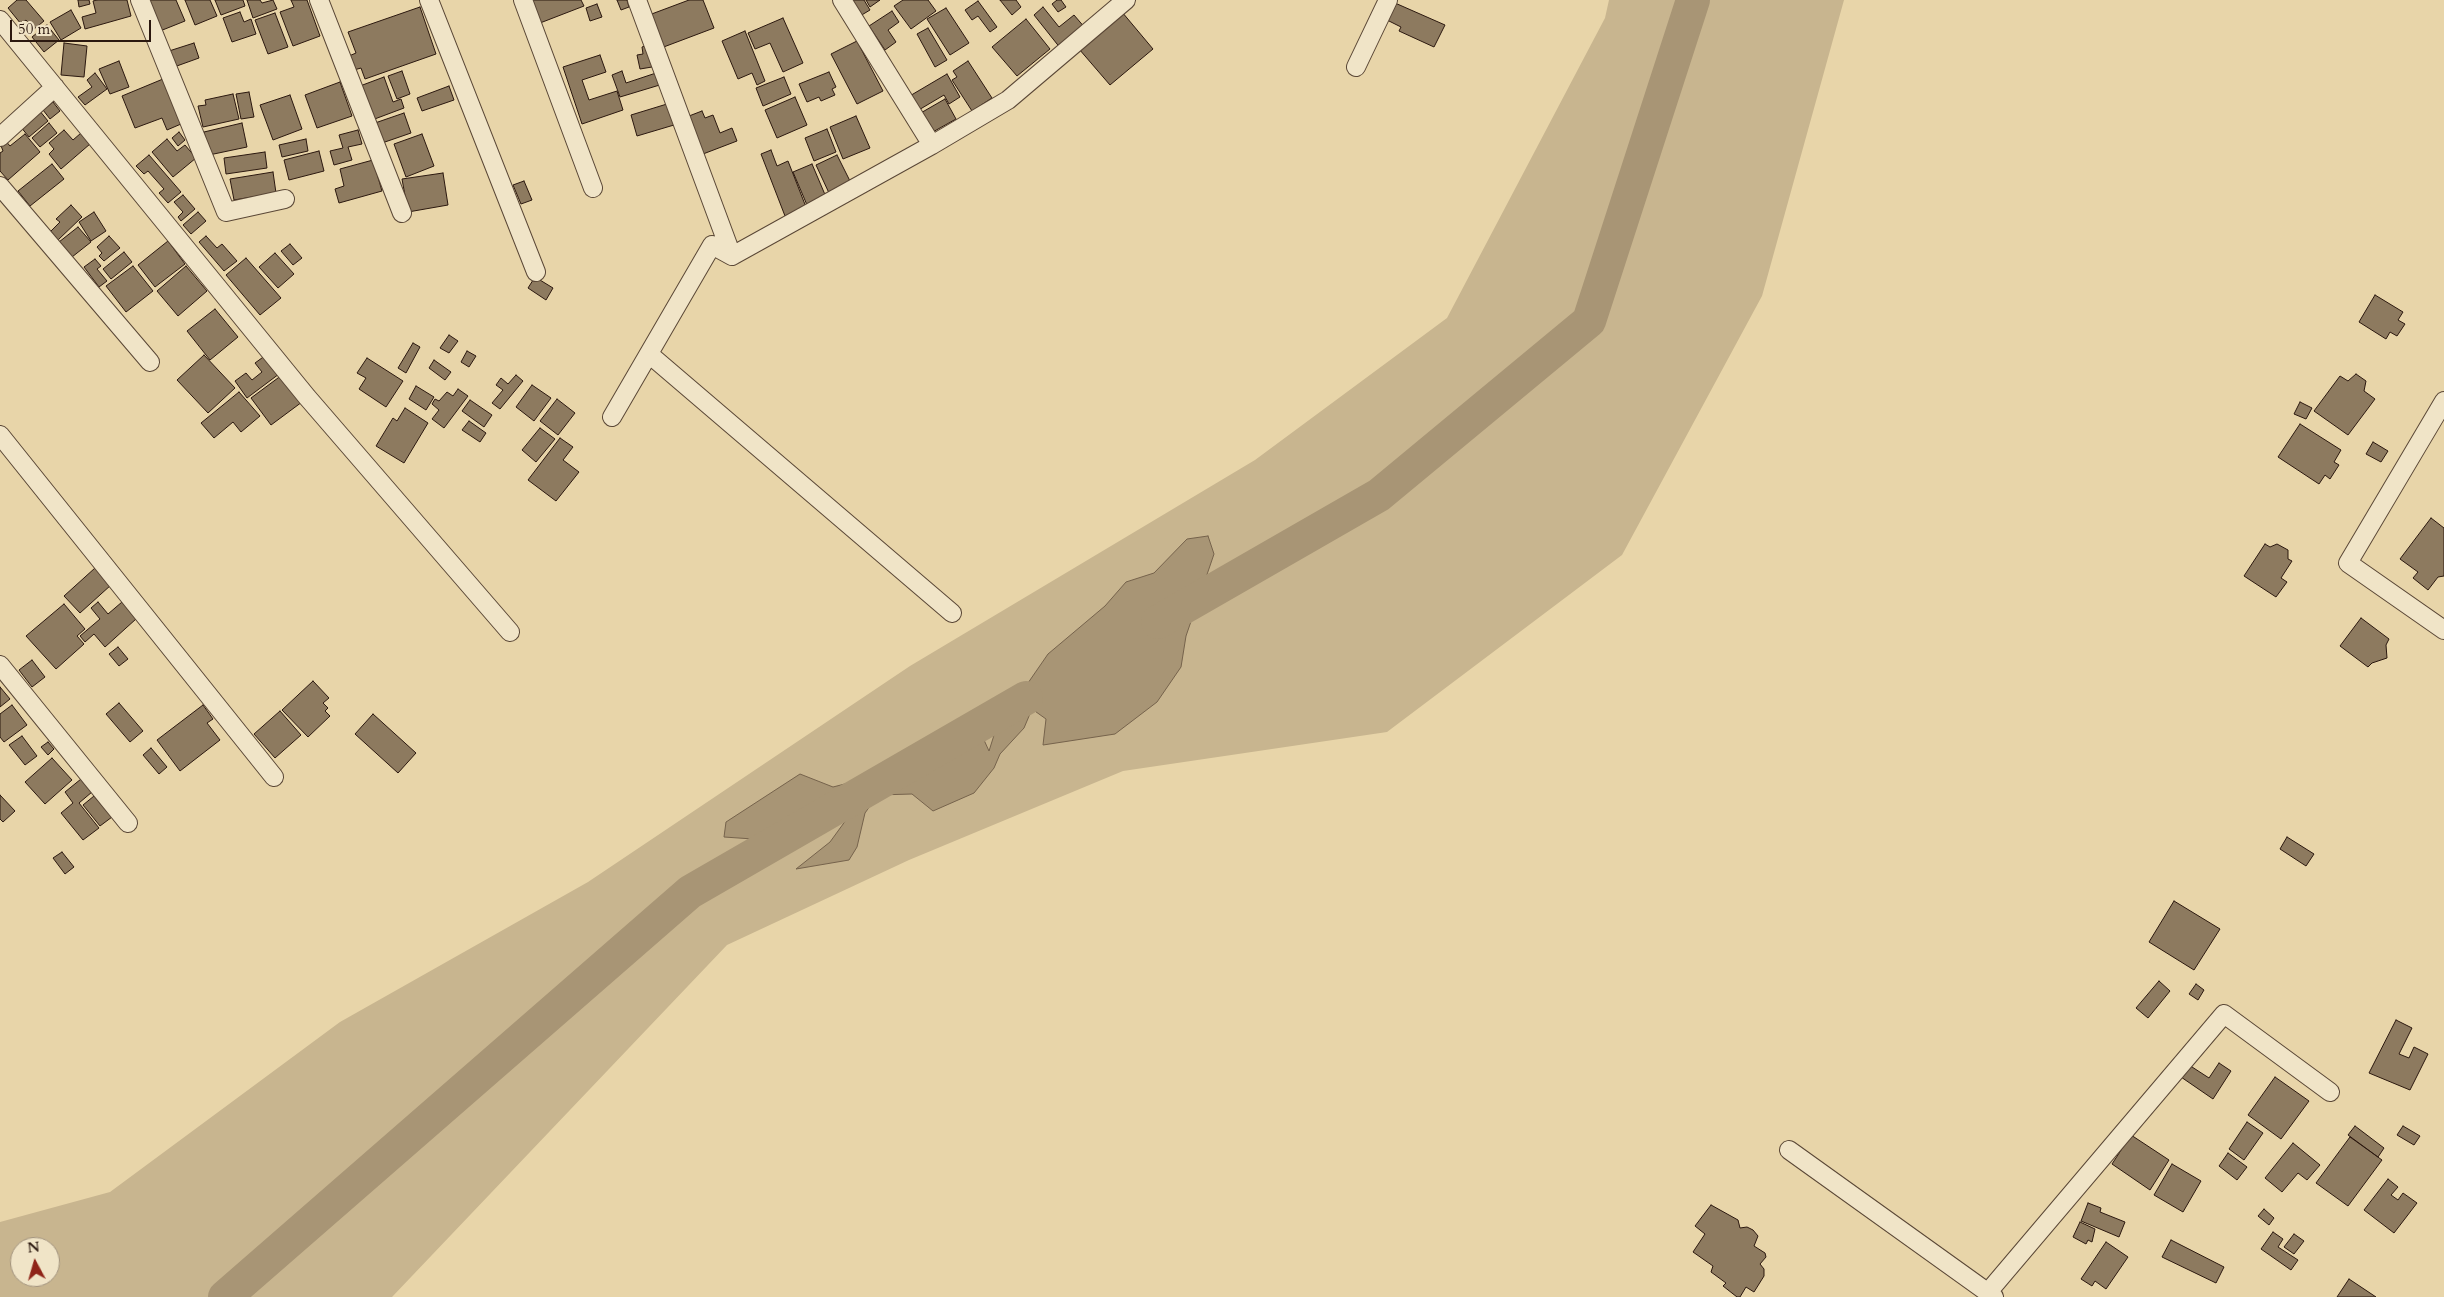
<!DOCTYPE html>
<html>
<head>
<meta charset="utf-8">
<style>
  body { margin:0 }
  #map { position:relative; width:2444px; height:1297px; overflow:hidden; background:#e8d5a9; font-family:Cardo,serif }
  canvas { display:block }
  .north { position:absolute; left:10px; top:1237px; width:50px; height:50px; box-sizing:border-box; background:#f0e4c7; border:1px solid #a1927d; border-radius:50%; rotate:354deg; font-size:14px; font-weight:700; line-height:20px; text-align:center; color:#2b180f }
  .north::after { content:''; display:block; margin:auto; width:18px; height:22px; background:#8f2418; clip-path:polygon(50% 0,100% 100%,50% 72%,0 100%) }
  .scale { position:absolute; left:10px; top:20px; width:141px; height:22px; box-sizing:border-box; border:2px solid #2b180f; border-top:0; padding-left:6px; font-size:15px; line-height:18px; white-space:nowrap; color:#2b180f; -webkit-text-stroke:4px #f0e4c7; paint-order:stroke }
</style>
</head>
<body>
<div id="map">
<canvas width="2444" height="1297"></canvas>
<div class="north">N</div>
<div class="scale">50 m</div>
</div>
<script>
const ctx = document.querySelector('canvas').getContext('2d');
ctx.lineJoin = 'round';
function paint(path, color) {
  ctx.fillStyle = color;
  ctx.fill(path, 'evenodd');
}
function shape(rows) {
  const path = new Path2D();
  for (const r of rows) {
    path.moveTo(r[0], r[1]);
    for (let i = 2; i < r.length; i += 2) path.lineTo(r[i], r[i + 1]);
  }
  return path;
}
function stroke(path, color, width, dash) {
  ctx.strokeStyle = color;
  ctx.lineWidth = width;
  ctx.lineCap = dash ? 'butt' : 'round';
  ctx.setLineDash(dash || []);
  ctx.stroke(path);
}
const green = shape([
  [1609,0,1844,0,1762,296,1622,555,1387,732,1123,771,909,860,727,945,392,1297,0,1297,0,1222,110,1192,340,1022,588,882,910,666,1255,460,1447,318,1605,18],
  [20,1247,50,1247,50,1277,20,1277]
]);
const water = shape([
  [1208,536,1214,554,1186,636,1181,667,1157,702,1115,734,1043,745,1046,719,1032,709,1024,728,1000,754,994,768,974,793,933,811,912,794,878,795,865,813,857,847,849,860,796,869,830,842,846,820,835,813,821,819,809,819,802,833,793,837,753,839,724,837,726,822,800,774,833,787,876,776,915,772,936,755,950,732,973,725,984,740,989,751,995,732,985,720,1019,696,1048,654,1105,606,1126,582,1154,573,1187,539,1208,536]
]);
const river = shape([
  [1158,622,1379,495,1589,321,1693,0],
  [225,1297,690,892,1026,698]
]);
const building = shape([
  [17,0,26,0,44,21,34,29,26,20,21,24,8,8,17,0],
  [78,0,89,0,90,4,79,7,78,0],
  [97,0,127,0,131,16,85,29,82,17,96,13,93,1,97,0],
  [148,0,176,0,185,21,160,31,148,0],
  [185,0,210,0,217,16,195,25,185,0],
  [215,0,243,0,245,6,221,15,215,0],
  [247,0,260,0,262,3,273,0,277,9,253,18,247,0],
  [291,0,307,0,320,36,293,46,280,12,294,7,291,0],
  [531,0,581,0,584,6,540,23,531,0],
  [617,0,627,0,629,7,621,10,617,0],
  [689,0,703,0,714,28,661,48,649,15,689,0],
  [849,0,864,0,870,10,860,16,849,0],
  [866,0,880,0,870,7,866,0],
  [903,0,928,0,936,11,911,29,894,6,903,0],
  [1000,0,1016,0,1021,7,1012,15,1000,0],
  [1057,0,1061,0,1066,7,1058,12,1052,4,1057,0],
  [978,1,997,27,990,32,978,16,972,20,965,10,978,1],
  [1395,3,1445,25,1434,47,1399,31,1401,27,1387,20,1395,3],
  [597,4,602,17,590,21,586,8,597,4],
  [420,7,436,54,365,79,361,68,354,70,349,56,356,53,348,32,420,7],
  [1043,7,1059,27,1074,15,1086,29,1061,49,1034,15,1043,7],
  [946,8,969,43,950,55,927,19,946,8],
  [71,10,81,28,61,40,50,22,71,10],
  [892,11,899,22,888,30,896,42,885,50,869,26,892,11],
  [240,12,244,22,251,19,256,34,232,42,223,18,240,12],
  [1122,12,1153,49,1110,85,1079,49,1122,12],
  [275,13,288,47,268,54,255,20,275,13],
  [783,18,803,63,783,72,770,43,755,49,748,33,783,18],
  [1026,19,1050,49,1017,76,992,47,1026,19],
  [47,25,59,40,44,52,32,37,47,25],
  [928,28,947,60,935,67,917,34,928,28],
  [745,31,765,81,757,85,752,73,738,79,722,41,745,31],
  [857,41,883,91,857,104,831,54,857,41],
  [64,43,87,46,84,77,61,75,64,43],
  [194,43,199,58,174,67,169,51,194,43],
  [645,46,646,51,649,51,652,67,640,69,637,55,643,54,642,47,645,46],
  [600,55,606,72,582,80,589,100,617,91,623,110,582,124,563,67,600,55],
  [119,61,129,87,110,94,99,69,119,61],
  [968,61,992,98,972,111,952,80,957,77,953,71,968,61],
  [402,71,410,94,397,99,388,76,402,71],
  [622,71,626,83,659,72,663,84,620,97,612,75,622,71],
  [829,72,836,87,832,89,835,95,821,101,819,97,807,102,799,84,829,72],
  [95,73,107,89,85,105,78,97,92,87,87,80,95,73],
  [947,74,960,97,949,104,944,95,917,111,908,97,947,74],
  [384,77,393,102,401,99,404,108,372,120,360,86,384,77],
  [784,77,791,94,763,106,756,88,784,77],
  [163,79,181,124,167,130,162,118,135,128,122,96,163,79],
  [340,82,352,116,317,128,305,95,340,82],
  [449,86,454,100,422,111,417,98,449,86],
  [249,92,254,117,241,119,236,94,249,92],
  [233,94,239,119,203,127,198,106,206,105,205,100,233,94],
  [290,95,302,129,273,140,260,105,290,95],
  [795,97,807,125,777,138,765,110,795,97],
  [945,99,956,119,931,133,919,114,945,99],
  [53,102,60,111,50,119,43,110,53,102],
  [667,104,674,125,637,136,631,115,667,104],
  [39,110,48,121,29,137,20,126,39,110],
  [702,111,705,118,713,115,720,133,732,128,737,141,703,154,689,116,702,111],
  [404,113,411,133,382,143,375,123,404,113],
  [856,116,870,148,843,159,830,127,856,116],
  [49,123,57,133,40,147,32,138,49,123],
  [242,123,247,147,209,155,204,132,242,123],
  [827,129,836,152,814,161,805,138,827,129],
  [64,130,73,140,81,133,90,144,61,169,49,154,54,149,49,143,64,130],
  [358,130,362,144,348,147,352,160,334,165,330,151,343,148,339,135,358,130],
  [179,132,185,140,178,146,172,138,179,132],
  [25,134,40,152,8,180,0,171,0,153,3,151,0,143,4,139,10,146,25,134],
  [422,134,434,166,406,177,394,144,422,134],
  [167,139,177,151,185,145,196,158,173,177,152,152,167,139],
  [306,139,308,151,282,157,279,145,306,139],
  [771,150,777,166,788,161,806,207,785,216,761,154,771,150],
  [319,151,324,171,289,180,284,160,319,151],
  [265,152,267,168,226,174,224,158,265,152],
  [149,155,181,192,168,203,159,193,164,189,148,171,144,174,136,166,149,155],
  [837,155,851,183,829,193,816,165,837,155],
  [373,160,382,191,339,203,335,189,344,186,340,169,373,160],
  [52,164,64,179,30,206,18,191,52,164],
  [812,164,826,197,807,205,793,172,812,164],
  [273,172,276,193,234,200,230,179,273,172],
  [443,173,448,205,408,212,402,179,443,173],
  [524,181,532,200,521,204,513,185,524,181],
  [183,195,195,209,181,221,178,217,183,212,174,202,183,195],
  [71,205,82,217,58,240,50,232,60,222,56,219,71,205],
  [94,212,106,231,91,241,79,222,94,212],
  [198,212,206,221,191,234,183,225,198,212],
  [78,227,91,242,72,257,59,242,78,227],
  [109,236,120,248,104,261,99,256,102,253,97,247,109,236],
  [206,236,217,248,222,244,237,261,224,271,199,242,206,236],
  [168,241,185,264,155,287,138,265,168,241],
  [290,244,302,258,293,265,281,251,290,244],
  [124,252,132,262,111,279,103,269,124,252],
  [275,253,294,274,278,288,259,267,275,253],
  [246,258,281,298,260,315,226,275,246,258],
  [95,259,101,266,97,269,107,281,99,287,84,267,95,259],
  [133,266,153,291,126,312,106,286,133,266],
  [186,266,207,291,178,316,157,291,186,266],
  [535,277,553,288,546,300,528,288,535,277],
  [2375,295,2403,312,2398,320,2405,324,2397,336,2390,332,2386,339,2359,322,2375,295],
  [215,309,238,337,210,360,187,331,215,309],
  [449,335,458,341,449,353,440,348,449,335],
  [413,343,420,347,406,373,398,368,413,343],
  [467,351,476,356,469,367,461,362,467,351],
  [204,355,235,388,208,413,177,380,204,355],
  [266,355,279,374,247,398,235,381,246,373,252,380,262,372,255,363,266,355],
  [367,358,403,381,386,407,359,389,366,378,357,373,367,358],
  [434,360,451,372,445,380,429,368,434,360],
  [2356,374,2366,381,2364,391,2375,399,2348,435,2314,411,2340,376,2348,381,2356,374],
  [282,375,302,402,271,425,251,398,282,375],
  [516,375,523,381,500,409,492,403,503,390,496,385,501,378,508,384,516,375],
  [532,385,551,398,534,421,516,407,532,385],
  [416,386,434,397,426,410,409,399,416,386],
  [458,389,468,396,444,428,432,419,439,410,432,404,435,399,439,401,447,392,453,396,458,389],
  [239,392,260,416,241,432,233,422,214,438,201,423,239,392],
  [557,399,575,413,558,435,540,421,557,399],
  [470,400,492,415,484,427,462,411,470,400],
  [2300,402,2312,408,2306,419,2294,414,2300,402],
  [405,408,428,423,404,463,376,446,393,418,397,421,405,408],
  [469,421,486,433,480,442,462,430,469,421],
  [2300,424,2341,450,2334,462,2339,465,2330,479,2325,475,2319,484,2278,457,2300,424],
  [540,428,555,439,536,462,522,450,540,428],
  [560,438,573,447,563,460,579,472,556,501,528,480,560,438],
  [2373,442,2388,451,2381,462,2366,454,2373,442],
  [2431,518,2444,528,2444,576,2438,577,2428,590,2413,578,2418,572,2400,559,2431,518],
  [2265,544,2270,547,2277,544,2288,550,2288,559,2292,561,2281,578,2287,582,2276,597,2244,576,2265,544],
  [95,568,111,585,80,613,64,596,95,568],
  [98,602,108,614,122,602,136,619,105,647,94,634,85,642,80,636,100,619,91,608,98,602],
  [64,604,85,629,77,636,84,644,56,669,26,636,64,604],
  [2361,618,2389,639,2386,645,2387,658,2372,663,2368,667,2340,646,2361,618],
  [118,647,128,659,119,666,109,654,118,647],
  [32,660,45,677,32,687,19,670,32,660],
  [313,681,329,698,323,703,328,708,325,711,330,716,308,737,282,710,313,681],
  [0,687,10,699,0,707,0,687],
  [119,703,143,731,130,742,106,714,119,703],
  [12,705,27,725,4,742,0,737,0,714,12,705],
  [203,705,213,719,207,723,220,740,180,771,157,740,203,705],
  [280,711,301,735,275,758,254,734,280,711],
  [373,714,416,753,398,773,355,734,373,714],
  [22,736,37,756,25,765,9,745,22,736],
  [48,742,54,749,48,755,41,747,48,742],
  [151,748,167,767,159,774,143,755,151,748],
  [52,758,72,780,45,804,25,782,52,758],
  [81,779,92,792,79,803,99,828,83,840,61,813,73,803,65,792,81,779],
  [0,795,15,811,3,822,0,819,0,795],
  [94,796,112,817,100,826,83,805,94,796],
  [2287,837,2314,854,2306,866,2280,849,2287,837],
  [62,852,74,867,65,874,53,858,62,852],
  [2174,901,2220,929,2194,970,2149,942,2174,901],
  [2159,981,2170,991,2148,1018,2136,1008,2159,981],
  [2196,984,2204,990,2198,1000,2189,994,2196,984],
  [2396,1020,2412,1028,2399,1054,2409,1058,2414,1047,2428,1054,2410,1090,2369,1073,2396,1020],
  [2219,1063,2231,1071,2213,1099,2181,1077,2189,1065,2209,1078,2219,1063],
  [2275,1077,2309,1101,2281,1139,2248,1115,2275,1077],
  [2247,1122,2263,1133,2244,1160,2229,1149,2247,1122],
  [2355,1126,2384,1148,2378,1157,2348,1135,2355,1126],
  [2403,1126,2420,1136,2414,1145,2397,1135,2403,1126],
  [2131,1135,2169,1160,2150,1190,2112,1164,2131,1135],
  [2350,1137,2382,1160,2348,1206,2316,1183,2350,1137],
  [2293,1143,2320,1165,2307,1180,2298,1173,2282,1192,2265,1178,2293,1143],
  [2228,1153,2247,1167,2237,1180,2219,1166,2228,1153],
  [2172,1164,2201,1181,2183,1212,2154,1195,2172,1164],
  [2388,1179,2398,1187,2391,1195,2398,1200,2403,1193,2417,1203,2394,1233,2364,1210,2388,1179],
  [2088,1203,2101,1208,2100,1212,2125,1222,2119,1237,2081,1221,2088,1203],
  [1711,1205,1738,1220,1740,1228,1747,1227,1753,1230,1758,1236,1754,1246,1765,1253,1766,1257,1760,1264,1764,1269,1764,1276,1754,1292,1746,1287,1740,1297,1737,1297,1723,1286,1726,1283,1711,1272,1713,1266,1693,1252,1705,1234,1695,1226,1711,1205],
  [2264,1209,2274,1218,2269,1225,2258,1216,2264,1209],
  [2080,1222,2095,1229,2092,1242,2088,1240,2086,1244,2073,1237,2080,1222],
  [2273,1232,2283,1239,2278,1247,2298,1260,2291,1270,2261,1249,2273,1232],
  [2294,1234,2304,1241,2294,1254,2284,1247,2294,1234],
  [2171,1240,2224,1267,2216,1283,2162,1257,2171,1240],
  [2106,1242,2128,1257,2106,1289,2095,1281,2092,1286,2081,1279,2106,1242],
  [2349,1279,2376,1297,2337,1297,2349,1279]
]);
const street = shape([
  [140,0,226,212,285,199],
  [319,0,402,213],
  [429,0,536,272],
  [523,0,593,188],
  [637,0,732,256],
  [842,0,932,145],
  [0,20,307,397,510,632],
  [1356,67,1388,0],
  [0,137,55,87],
  [0,186,150,362],
  [649,354,952,613],
  [2444,401,2348,563,2444,630],
  [612,417,712,245,732,256,932,145,1008,100,1126,0],
  [0,435,274,777],
  [0,665,128,823],
  [1789,1150,1994,1297],
  [1989,1291,2224,1014,2330,1092]
]);
paint(green, '#c8b58f');
paint(water, '#a89575');
stroke(water, '#76634c', 1);
stroke(river, '#a89575', 34);
paint(building, '#8d7a5f');
stroke(building, '#2b180f', 1);
stroke(street, '#5a4736', 20);
stroke(street, '#f0e4c7', 18);
</script>
</body>
</html>
